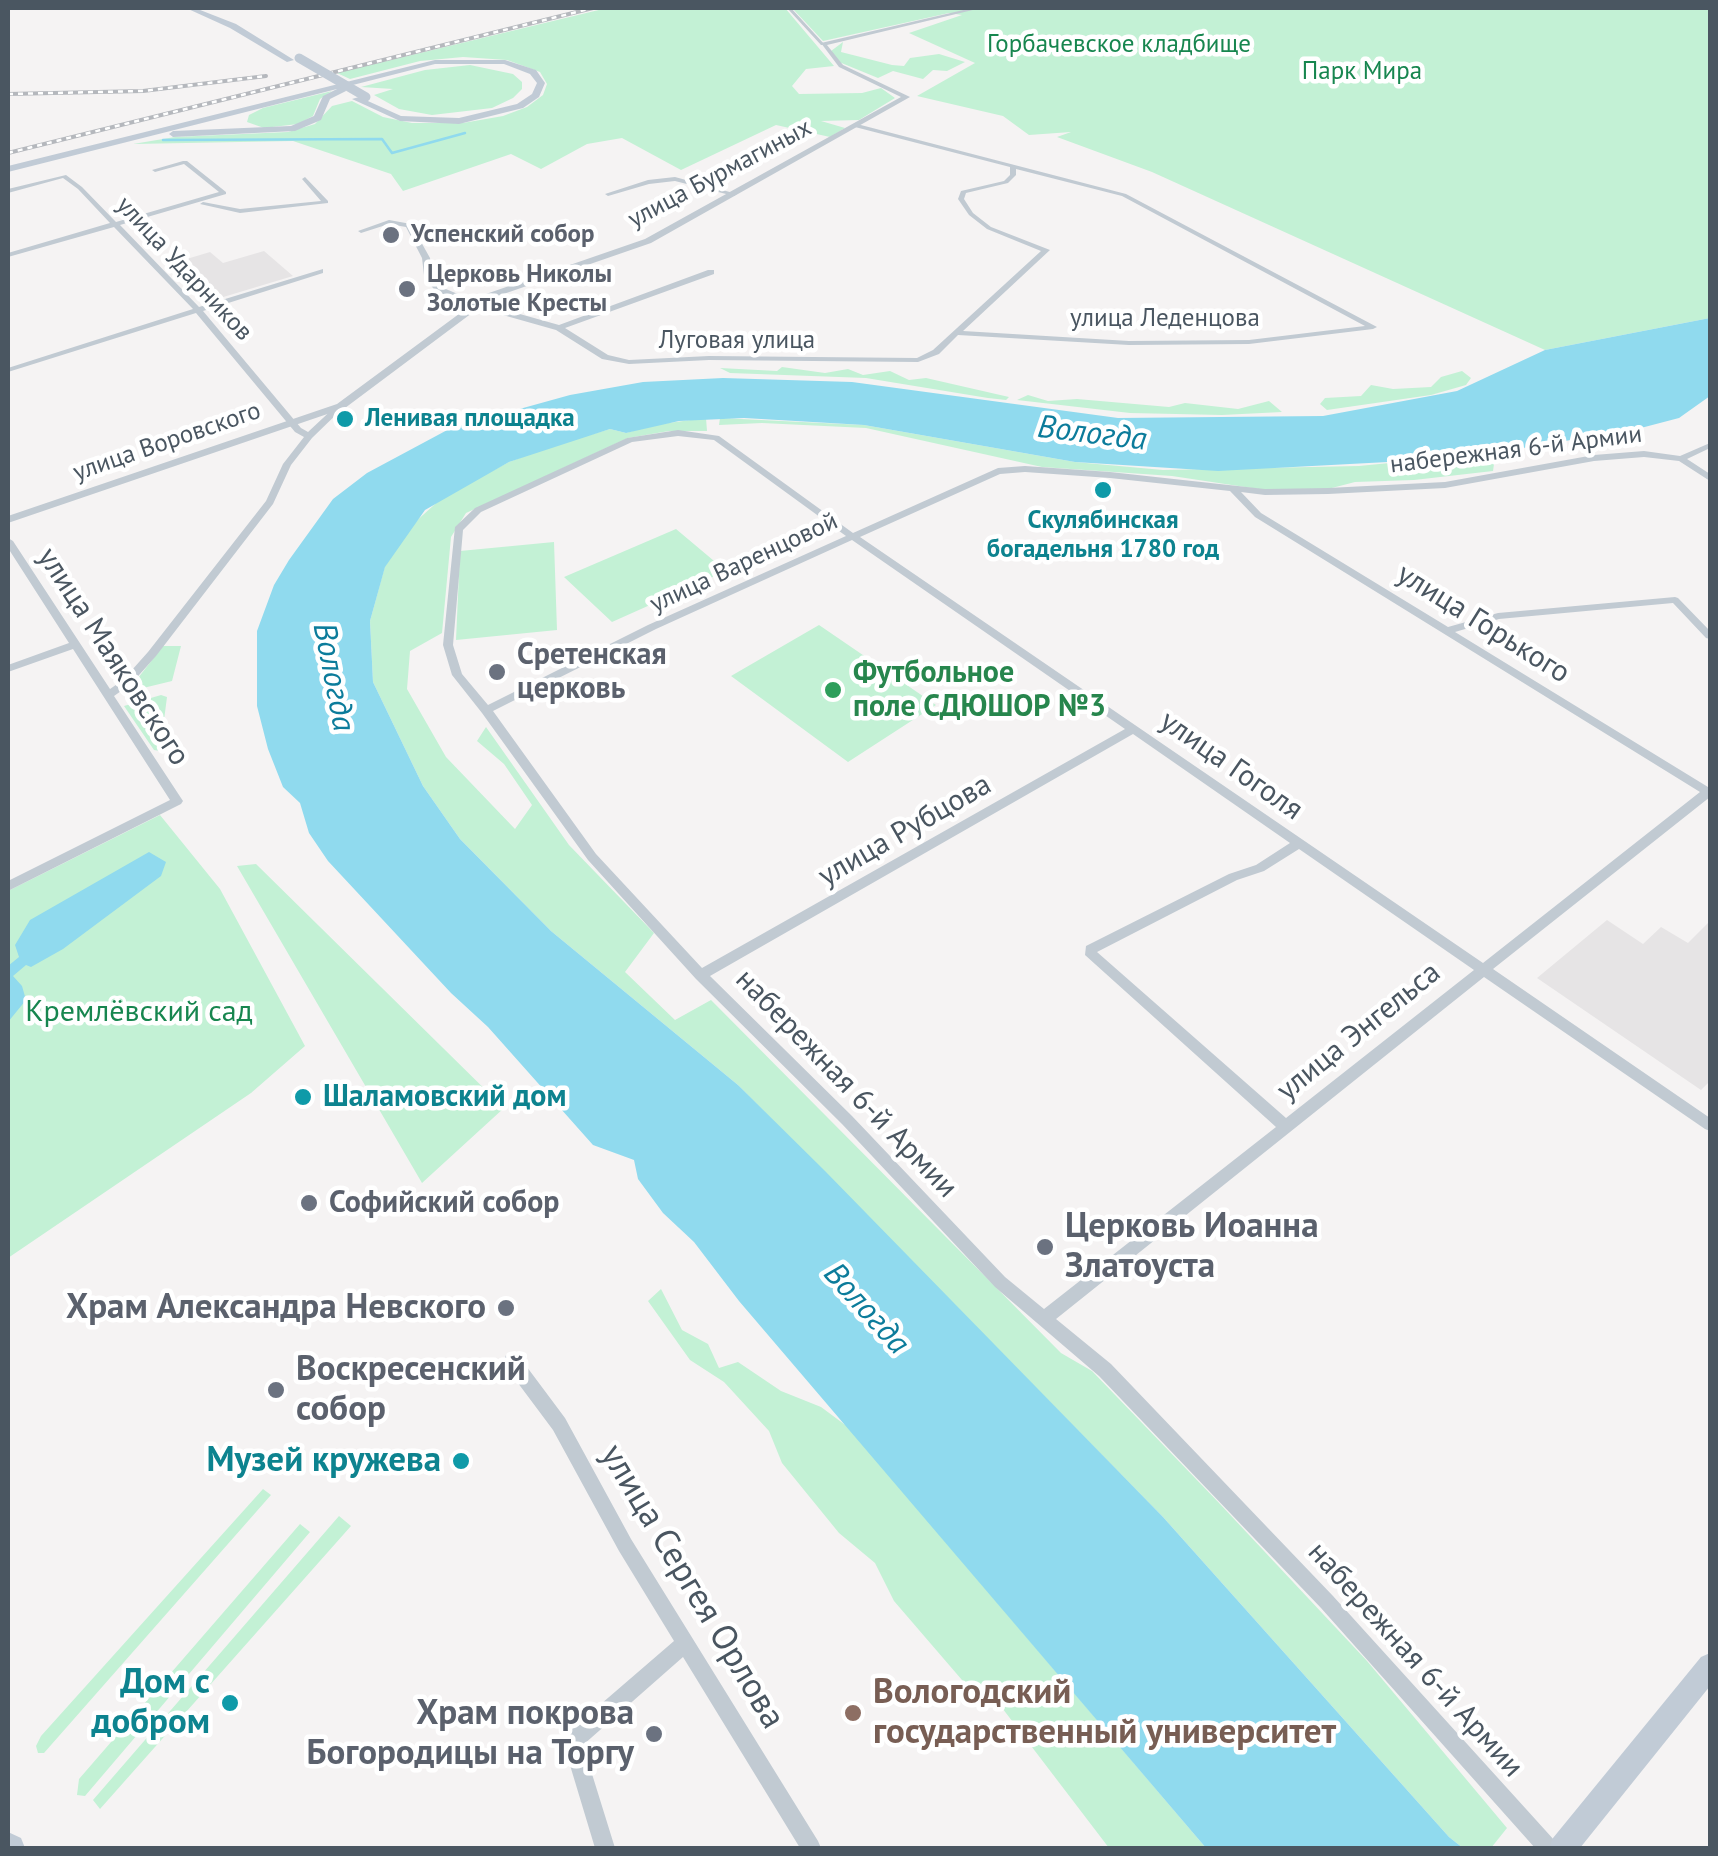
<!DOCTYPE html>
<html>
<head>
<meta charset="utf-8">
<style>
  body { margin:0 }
  #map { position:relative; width:1718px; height:1856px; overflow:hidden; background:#f5f3f3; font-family:"PT Sans",sans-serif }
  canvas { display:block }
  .frame { position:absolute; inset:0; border:10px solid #4a5661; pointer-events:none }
</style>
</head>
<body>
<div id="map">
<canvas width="1718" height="1856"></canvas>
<div class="frame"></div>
</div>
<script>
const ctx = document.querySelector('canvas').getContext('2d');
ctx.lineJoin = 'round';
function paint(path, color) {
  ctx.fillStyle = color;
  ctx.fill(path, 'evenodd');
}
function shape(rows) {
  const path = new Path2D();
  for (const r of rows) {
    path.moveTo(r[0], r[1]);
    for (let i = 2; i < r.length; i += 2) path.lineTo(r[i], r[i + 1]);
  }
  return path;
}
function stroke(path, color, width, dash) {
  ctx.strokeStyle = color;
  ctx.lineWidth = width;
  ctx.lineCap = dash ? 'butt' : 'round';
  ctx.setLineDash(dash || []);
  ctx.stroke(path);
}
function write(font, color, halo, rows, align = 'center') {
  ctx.font = font + ' "PT Sans",sans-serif';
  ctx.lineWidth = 9;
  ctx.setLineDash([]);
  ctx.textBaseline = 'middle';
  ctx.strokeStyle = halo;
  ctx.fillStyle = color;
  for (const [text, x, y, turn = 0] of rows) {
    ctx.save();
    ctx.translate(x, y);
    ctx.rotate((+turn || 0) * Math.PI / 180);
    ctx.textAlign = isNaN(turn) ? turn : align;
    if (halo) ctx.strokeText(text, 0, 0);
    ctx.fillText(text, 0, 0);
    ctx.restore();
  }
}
const education = shape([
  [264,251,293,276,210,301,170,264,210,252,223,263],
  [1607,920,1643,944,1661,927,1688,943,1710,921,1710,1081,1701,1090,1537,978]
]);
const green = shape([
  [607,8,785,8,834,66,806,69,792,86,799,94,862,93,881,88,895,98,859,120,821,121,845,128,830,137,776,125,681,170,622,138,587,144,541,169,511,154,403,191,391,174,293,141,133,144,175,137,288,132,315,124,332,106,352,101,383,117,412,123,463,123,503,116,527,107,543,95,547,84,540,72,507,60,463,57,420,61,350,79,337,73],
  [792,8,1710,8,1710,318,1545,350,1152,172,1057,137,1071,132,1029,135,1003,116,917,96,975,63,909,33,962,15,949,13,823,41],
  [843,42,841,52,892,65,904,66,910,58,939,54,965,62,947,71,933,70,923,79,893,71,878,78,839,62,831,51],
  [470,65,513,74,522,82,522,89,513,98,492,108,432,115,399,109,374,95,393,89,361,87,425,70],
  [332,91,320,99,313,116,298,124,264,128,247,122,249,115,263,108],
  [782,367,825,373,848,369,863,375,890,371,909,380,926,378,1009,397,1006,400,988,398,866,378,730,373,720,368,777,371],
  [1462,371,1471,378,1466,385,1431,395,1327,410,1320,404,1325,398,1361,396,1371,385,1393,389,1431,387,1441,377],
  [1028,395,1048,401,1077,399,1169,407,1185,403,1238,409,1269,401,1282,412,1222,415,1130,413,1017,400],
  [706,418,707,431,669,431,628,438,466,513,451,537,442,633,410,651,407,689,446,757,515,829,532,805,504,764,477,741,486,727,569,845,654,933,625,972,675,1020,711,1000,1061,1353,1092,1371,1220,1504,1367,1661,1507,1828,1491,1848,1463,1848,1449,1837,1163,1517,738,1085,551,931,460,839,423,786,373,682,370,621,385,566,413,524,444,496,509,462,549,447,610,429,626,433,653,425],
  [720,418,864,425,1075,462,1163,470,1359,466,1481,454,1494,464,1493,471,1414,480,1355,482,1328,489,1265,490,1172,476,1042,467,866,428,762,423,719,425],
  [676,529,726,571,612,622,564,577],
  [554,542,557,630,456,640,460,551],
  [819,625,936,705,848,762,731,676],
  [163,646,181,646,172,681,139,689,131,687],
  [161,695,167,697,160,751,154,750,124,706],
  [160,815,220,889,305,1046,251,1093,8,1258,8,891],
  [256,864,504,1108,422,1183,237,866],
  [661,1289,682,1330,708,1344,719,1368,738,1362,781,1391,821,1407,848,1427,1206,1848,1109,1848,993,1696,968,1687,894,1601,875,1563,839,1533,782,1463,769,1431,724,1382,690,1360,648,1301],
  [263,1489,271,1495,44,1753,38,1753,36,1746,41,1736],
  [339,1516,351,1526,100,1809,93,1800],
  [300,1524,310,1532,85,1796,77,1795,79,1779]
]);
const water = shape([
  [1710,318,1710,396,1679,418,1637,429,1463,458,1218,471,1075,462,864,425,744,418,679,421,626,433,610,429,509,462,425,510,385,567,370,621,373,682,423,786,460,839,551,931,738,1085,825,1171,1163,1517,1449,1837,1463,1848,1206,1848,739,1301,694,1242,663,1213,638,1179,634,1160,593,1145,488,1027,451,993,328,861,309,833,300,803,283,787,268,749,257,706,257,631,274,585,289,560,333,499,367,473,451,428,570,395,643,382,723,378,852,382,1118,418,1323,416,1457,391,1545,350],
  [149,852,166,862,161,876,63,949,31,967,26,965,13,976,22,986,26,1000,8,1022,8,966,19,957,15,945,30,920]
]);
const stream = shape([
  [163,140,382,139,392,153,465,133]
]);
const minor = shape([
  [787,8,791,8,825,45,821,45,787,8],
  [857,124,1126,194,1377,327,1373,329,1249,344,1129,345,958,335,939,354,918,362,709,360,629,364,602,359,556,330,471,306,435,291,424,275,422,258,406,227,389,224,361,233,358,231,389,220,411,224,430,258,432,275,441,287,477,302,559,325,708,270,714,270,714,274,565,328,608,355,629,360,709,356,917,358,933,350,1041,251,987,229,969,215,958,199,961,191,1004,181,1010,175,1010,167,855,127,857,124],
  [1016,169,1122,196,1365,326,1249,340,1129,341,963,331,1050,250,991,227,973,213,964,199,966,193,1008,183,1016,175,1016,169],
  [183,161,187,161,226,192,226,194,120,225,199,307,323,269,323,273,203,311,301,428,308,432,338,404,345,406,312,438,291,465,273,504,156,656,131,684,114,696,181,798,183,801,181,804,8,891,8,881,170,800,73,649,8,672,8,665,69,643,8,548,8,538,13,541,110,689,123,680,148,652,266,501,283,464,304,437,295,432,196,313,8,372,8,368,193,309,114,227,8,257,8,253,110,223,78,189,63,178,8,193,8,189,66,175,82,187,116,222,219,192,184,164,155,172,152,170,183,161],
  [305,177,328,201,328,203,240,213,200,204,203,202,240,209,321,201,302,179,305,177],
  [675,177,737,194,734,196,675,181,649,184,608,196,605,194,648,180,675,177],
  [678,430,719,436,853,533,998,468,1025,466,1110,472,1265,489,1328,488,1445,482,1594,455,1644,451,1680,456,1710,443,1710,448,1687,459,1710,474,1710,481,1679,461,1644,457,1594,461,1445,488,1328,494,1265,495,1241,492,1261,513,1448,627,1498,613,1675,597,1678,598,1710,631,1710,639,1706,638,1673,603,1499,619,1455,632,1708,787,1710,786,1710,797,1493,969,1710,1118,1710,1131,1705,1129,1484,977,1056,1319,1111,1364,1333,1596,1555,1841,1558,1848,1535,1848,1321,1608,1099,1376,995,1287,842,1124,696,979,588,860,482,713,452,675,443,645,455,527,475,508,627,438,678,430],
  [678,436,714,440,846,536,648,625,488,705,462,674,453,645,463,530,481,512,632,442,678,436],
  [1025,472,1110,478,1230,491,1255,517,1700,792,1483,963,860,537,1000,474,1025,472],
  [852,540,1125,729,702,968,596,854,493,711,656,629,852,540],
  [1133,734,1290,843,1256,865,1229,874,1086,946,1085,955,1276,1127,1044,1309,1005,1277,852,1116,710,976,1133,734],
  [1299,849,1474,970,1286,1118,1097,952,1237,880,1264,871,1299,849],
  [512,1353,518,1355,565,1418,631,1539,818,1841,821,1848,800,1848,683,1657,583,1745,615,1848,595,1848,563,1742,565,1735,674,1641,619,1551,553,1430,506,1367,504,1361,506,1355,512,1353]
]);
const tertiary = shape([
  [972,8,981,8,827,45,843,65,910,97,651,243,492,298,345,408,8,523,8,516,337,404,486,294,645,239,901,97,839,67,821,43,972,8]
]);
const secondary = shape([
  [186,8,195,8,236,24,294,60,287,62,230,28,186,8],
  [435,60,505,60,536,70,545,83,539,97,523,108,459,124,400,121,352,99,359,97,401,116,459,118,517,104,532,94,537,83,530,74,504,64,435,64,345,87,346,91,330,99,321,120,295,131,173,137,169,134,173,131,291,126,314,116,323,96,337,89,8,172,8,166,435,60],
  [1710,1653,1710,1686,1580,1848,1549,1848,1553,1838,1701,1657,1710,1653],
  [8,1832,21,1838,25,1848,8,1848,8,1832]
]);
const rail = shape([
  [8,94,143,91,266,76],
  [8,153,593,8]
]);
const secondaryBridge = shape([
  [299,58,366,97]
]);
const markers = [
  [391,235,10,"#6b7280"],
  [407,289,10,"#6b7280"],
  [345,419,10,"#0f9aa8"],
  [1103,490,10,"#0f9aa8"],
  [497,672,10,"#6b7280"],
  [833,690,10,"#2e9e5b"],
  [303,1097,10,"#0f9aa8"],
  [309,1203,10,"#6b7280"],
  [1045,1247,10,"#6b7280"],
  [506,1308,10,"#6b7280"],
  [276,1390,10,"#6b7280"],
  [461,1461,10,"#0f9aa8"],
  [230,1703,10,"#0f9aa8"],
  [853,1713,10,"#8d6e63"],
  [654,1734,10,"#6b7280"]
];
const farParknames = [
  ["Горбачевское кладбище",1119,45],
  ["Парк Мира",1362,72]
];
const farStreetnames = [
  ["улица Бурмагиных",720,174,-28],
  ["улица Ударников",184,269,47],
  ["улица Леденцова",1165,319],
  ["Луговая улица",737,341],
  ["улица Воровского",167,442,-19],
  ["набережная 6-й Армии",1516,450,-7],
  ["улица Варенцовой",744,563,-25]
];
const farWorshipnames = [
  ["Успенский собор",411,235],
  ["Церковь Николы",427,275],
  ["Золотые Кресты",427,304]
];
const farCulturenames = [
  ["Ленивая площадка",365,419],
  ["Скулябинская",1103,521,"center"],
  ["богадельня 1780 год",1103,550,"center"]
];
const streetNames = [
  ["улица Горького",1483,624,32],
  ["улица Маяковского",113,657,57],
  ["улица Гоголя",1231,766,35],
  ["улица Рубцова",905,831,-30],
  ["улица Энгельса",1359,1032,-39],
  ["набережная 6-й Армии",846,1084,46],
  ["набережная 6-й Армии",1415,1660,48]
];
const worshipNames = [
  ["Сретенская",517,655],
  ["церковь",517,689],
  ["Софийский собор",329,1203]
];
const leisureNames = [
  ["Футбольное",853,673],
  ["поле СДЮШОР №3",853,707]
];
const parkNames = [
  ["Кремлёвский сад",139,1012]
];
const cultureNames = [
  ["Шаламовский дом",323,1097]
];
const waterNames = [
  ["Вологда",1092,434,7],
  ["Вологда",333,677,79],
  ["Вологда",866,1309,48]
];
const nearWorshipnames = [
  ["Церковь Иоанна",1065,1227],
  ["Златоуста",1065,1267],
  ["Храм Александра Невского",486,1308,"right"],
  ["Воскресенский",296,1370],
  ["собор",296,1410],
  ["Храм покрова",634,1714,"right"],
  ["Богородицы на Торгу",634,1754,"right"]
];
const nearCulturenames = [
  ["Музей кружева",441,1461],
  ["Дом с",210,1683],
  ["добром",210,1723]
];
const nearStreetnames = [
  ["улица Сергея Орлова",692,1587,59]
];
const nearEducationnames = [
  ["Вологодский",873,1693],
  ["государственный университет",873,1733]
];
paint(education, '#e6e4e5');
paint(green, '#c3f1d5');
paint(water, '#90daee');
stroke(stream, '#90daee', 2.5);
paint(minor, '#c1cad2');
paint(tertiary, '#c1cad2');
paint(secondary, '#c1cbd6');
stroke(rail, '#b5b8bd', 4);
stroke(rail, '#fff', 2.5, [5]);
stroke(secondaryBridge, '#c1cbd6', 9);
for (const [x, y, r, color] of markers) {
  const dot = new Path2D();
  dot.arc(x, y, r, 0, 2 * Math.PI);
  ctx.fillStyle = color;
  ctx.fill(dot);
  stroke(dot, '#fff', 4);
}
write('25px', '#17864f', '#fff', farParknames);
write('25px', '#4a5661', '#fff', farStreetnames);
write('bold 25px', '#5b616d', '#fff', farWorshipnames, 'left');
write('bold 25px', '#0d838f', '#fff', farCulturenames, 'left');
write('30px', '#4a5661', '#fff', streetNames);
write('bold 30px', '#5b616d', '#fff', worshipNames, 'left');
write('bold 30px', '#27864d', '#fff', leisureNames, 'left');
write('30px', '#17864f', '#fff', parkNames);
write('bold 30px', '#0d838f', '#fff', cultureNames, 'left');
write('italic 32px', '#0c7c9b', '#fff', waterNames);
write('bold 35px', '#5b616d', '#fff', nearWorshipnames, 'left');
write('bold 35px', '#0d838f', '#fff', nearCulturenames, 'right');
write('35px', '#4a5661', '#fff', nearStreetnames);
write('bold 35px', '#785e54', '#fff', nearEducationnames, 'left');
</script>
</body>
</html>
